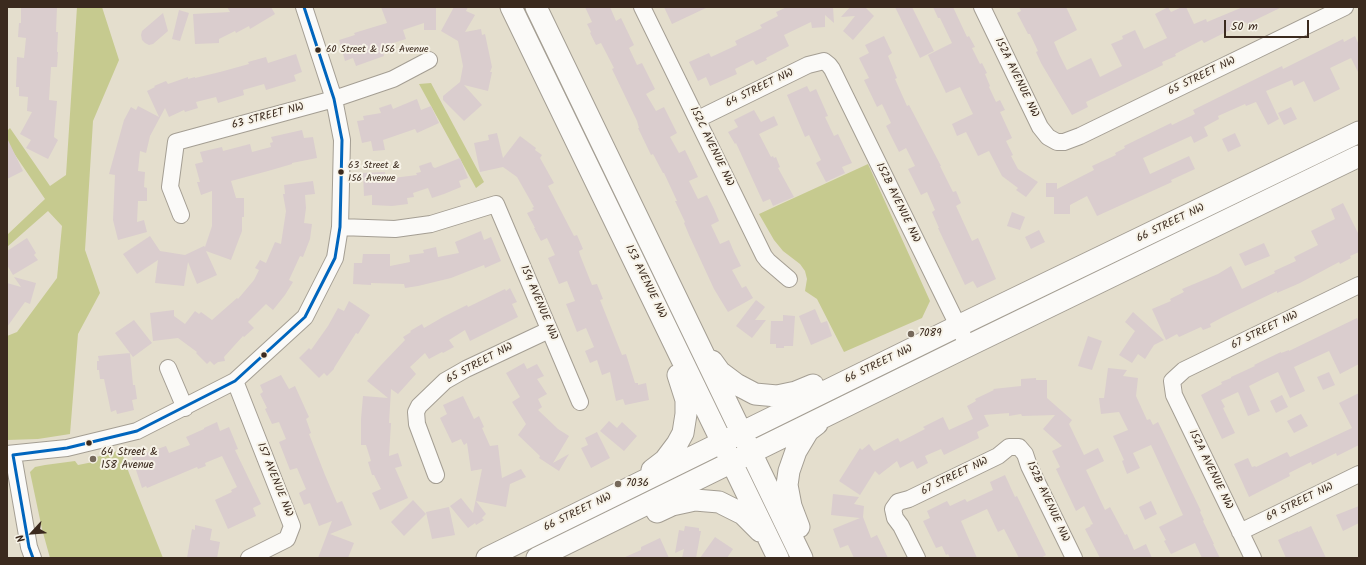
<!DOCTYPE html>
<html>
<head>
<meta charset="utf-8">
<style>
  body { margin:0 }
  #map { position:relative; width:1366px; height:565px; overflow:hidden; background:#e4decd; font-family:Kalam,sans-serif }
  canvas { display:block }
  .frame { position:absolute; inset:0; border:8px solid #3b2a1e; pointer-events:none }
  .north { position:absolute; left:12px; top:513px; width:40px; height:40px; -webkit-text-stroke:3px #f7f3e8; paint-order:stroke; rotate:244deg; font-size:11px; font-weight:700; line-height:16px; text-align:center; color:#3b2a1e }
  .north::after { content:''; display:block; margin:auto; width:14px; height:18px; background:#3b2a1e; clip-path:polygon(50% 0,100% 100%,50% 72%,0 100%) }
  .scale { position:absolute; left:1224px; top:20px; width:85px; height:18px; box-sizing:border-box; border:2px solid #3b2a1e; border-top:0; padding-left:5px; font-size:12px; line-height:14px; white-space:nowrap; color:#3b2a1e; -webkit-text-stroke:3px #f7f3e8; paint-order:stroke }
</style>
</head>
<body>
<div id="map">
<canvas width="1366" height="565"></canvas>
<div class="frame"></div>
<div class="north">N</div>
<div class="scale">50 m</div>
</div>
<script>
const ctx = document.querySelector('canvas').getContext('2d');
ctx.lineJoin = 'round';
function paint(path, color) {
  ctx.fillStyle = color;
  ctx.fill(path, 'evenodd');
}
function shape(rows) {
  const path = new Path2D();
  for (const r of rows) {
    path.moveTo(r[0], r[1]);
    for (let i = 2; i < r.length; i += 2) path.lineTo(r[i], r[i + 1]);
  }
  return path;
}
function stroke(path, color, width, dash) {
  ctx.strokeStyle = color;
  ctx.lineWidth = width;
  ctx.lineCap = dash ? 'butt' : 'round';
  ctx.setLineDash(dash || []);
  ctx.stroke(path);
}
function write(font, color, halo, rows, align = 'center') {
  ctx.font = font + ' Kalam,sans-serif';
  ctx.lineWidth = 4;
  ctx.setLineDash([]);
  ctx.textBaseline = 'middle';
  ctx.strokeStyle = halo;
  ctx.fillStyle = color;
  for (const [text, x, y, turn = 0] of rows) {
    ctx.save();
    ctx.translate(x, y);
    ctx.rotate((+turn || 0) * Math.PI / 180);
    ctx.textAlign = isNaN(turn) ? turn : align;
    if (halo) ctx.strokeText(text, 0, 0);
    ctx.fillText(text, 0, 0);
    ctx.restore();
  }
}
const green = shape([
  [77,7,102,7,119,60,93,121,85,250,100,293,78,334,70,434,38,439,7,440,7,336,17,332,57,278,62,226,48,211,7,247,7,235,45,199,7,143,7,131,10,128,50,186,66,175],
  [431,83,484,182,476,188,419,84],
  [868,164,930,301,922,318,844,352,817,299,805,291,807,279,805,271,800,264,783,251,774,240,759,214],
  [121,450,129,473,163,558,50,558,42,529,30,472,35,467,45,465,75,461,78,465,93,462,93,458]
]);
const building = shape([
  [21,7,57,7,56,32,58,32,57,52,58,52,57,67,51,67,49,100,57,101,54,137,58,140,48,159,26,148,31,140,20,134,32,112,27,111,28,97,19,96,19,87,16,87,17,57,24,58,26,38,18,37,19,23,21,23],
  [227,7,271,7,275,14,250,29,249,26,236,33,235,31,219,39,219,43,195,44,193,14,230,12],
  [381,7,436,7,436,30,424,30,424,23,403,30,406,39,390,44,391,47,382,49,384,56,356,66,353,58,345,61,339,40,355,35,354,33,387,23],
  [454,7,468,7,466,11,475,15,465,32,481,29,482,35,485,34,492,67,490,72,492,72,488,91,464,85,482,105,464,121,443,100,443,96,460,82,463,66,458,41,441,31],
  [585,7,610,7,616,21,621,18,634,45,629,48,637,65,642,63,655,89,646,94,656,111,664,107,677,133,670,137,679,153,685,150,698,177,689,181,698,199,707,195,714,209,719,221,711,225,720,244,729,240,734,252,741,266,732,270,742,288,746,286,753,298,728,312,714,289,689,235,684,223,685,222,675,201,677,201,664,173,663,173,653,154,651,155,638,128,639,128,637,121,612,69,614,68,601,43,596,45,590,33,591,32,587,24,592,22],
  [664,7,708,7,672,24],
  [787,7,833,7,834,23,825,15,825,27,812,28,811,22,784,35,789,46,766,58,767,60,756,65,753,60,735,69,737,74,710,86,706,77,698,81,689,62,709,53,711,57,737,45,735,41,762,28,760,25,778,16,776,12],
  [850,7,865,7,874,16,853,40,843,31,855,16,841,17],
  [895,7,912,7,934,51,920,58],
  [933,7,953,7,967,37,969,36,975,47,972,48,980,64,982,63,987,73,985,74,990,86,989,87,996,102,1000,100,1005,110,1000,112,1012,138,1006,141,1013,155,1011,156,1018,169,1038,182,1026,197,1016,190,1018,188,1002,176,989,151,978,156,966,132,957,136,952,124,973,114,960,87,946,93,928,55,952,43,940,18,938,18],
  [1019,7,1066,7,1077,30,1054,42,1059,54,1067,70,1091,58,1100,77,1122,66,1111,44,1123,39,1122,36,1135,30,1144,49,1167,38,1155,14,1168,7,1171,12,1182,7,1186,7,1194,24,1206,19,1207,22,1243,7,1282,7,1247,24,1246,22,1204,43,1202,40,1175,54,1176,56,1162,62,1163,65,1086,102,1088,107,1072,115,1041,63,1036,52,1038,51,1030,34,1028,34,1017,13,1021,11],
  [179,10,189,13,180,41,172,39],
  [163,13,168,31,153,44,149,45,145,43,142,40,141,35,142,31],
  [884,36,892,53,888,56,897,78,895,79,907,106,909,105,941,166,940,166,953,192,956,191,961,203,956,206,972,241,978,238,996,279,977,288,973,281,965,285,938,228,939,228,932,212,935,210,927,192,921,195,908,169,915,166,906,148,899,152,886,126,891,123,882,104,877,107,864,80,869,78,859,58,869,53,865,45],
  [1355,36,1359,45,1359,74,1351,58,1330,68,1340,89,1314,102,1304,81,1294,86,1292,80,1266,91,1279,119,1268,125,1256,102,1246,106,1245,104,1218,116,1219,119,1204,127,1208,136,1194,143,1191,136,1143,158,1150,174,1189,156,1195,169,1171,180,1172,182,1097,216,1087,196,1070,205,1070,214,1054,214,1054,197,1046,197,1046,183,1057,183,1057,189,1094,170,1092,166,1116,155,1115,153,1125,148,1124,146,1171,123,1172,125,1195,114,1193,110,1282,66,1283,69,1343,39,1344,42],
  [296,54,302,72,294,75,296,81,266,90,264,84,243,90,244,95,218,103,216,97,196,102,198,108,185,112,184,110,169,117,165,108,150,136,146,153,140,151,138,171,145,172,144,187,147,188,147,201,138,201,137,222,144,220,147,232,118,240,113,220,115,175,109,174,124,120,131,107,136,110,138,106,159,117,147,91,155,87,154,86,166,81,168,84,188,77,188,79,195,77,195,78,220,72,249,64,248,62,266,57,268,63],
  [807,86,810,92,816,89,828,116,825,117,834,136,838,134,852,163,842,167,845,173,826,182,816,163,821,160,809,135,805,137,787,95],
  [417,99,421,110,431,106,439,123,417,133,415,129,383,140,385,150,373,151,371,141,362,143,357,121,364,120,363,116,381,113,379,108,391,104,393,109],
  [1291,107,1297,119,1284,125,1278,113],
  [754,110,761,122,774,116,778,125,759,134,771,157,773,156,774,158,776,157,780,167,778,168,794,197,773,206,770,199,763,202,736,143,735,144,728,132,738,127,734,120],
  [302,130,304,138,313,137,317,158,292,163,292,164,268,171,231,181,236,198,244,198,244,217,242,217,242,231,231,260,206,251,217,275,197,284,188,262,184,286,155,283,158,260,137,274,123,254,150,236,160,251,185,255,204,246,205,247,212,226,212,191,201,195,197,182,200,182,195,164,203,162,200,152,222,147,223,151,250,144,252,152,271,147,270,143,273,142,271,137],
  [497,133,503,158,520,136,536,148,535,150,542,155,540,158,554,183,548,186,574,236,577,235,583,249,579,251,580,255,592,285,597,284,603,299,600,300,622,355,626,354,635,383,638,383,638,385,646,383,649,400,625,405,623,399,616,401,610,372,602,375,597,360,590,363,585,351,594,347,586,328,577,332,566,304,575,301,567,281,559,284,548,258,555,255,547,238,541,241,534,228,535,228,527,213,534,210,532,208,534,207,517,177,503,167,480,172,474,143,489,140,488,135],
  [1235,133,1241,146,1228,152,1222,139],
  [7,138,23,171,7,179],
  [460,158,468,178,459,181,461,187,444,194,432,198,428,188,413,193,414,197,407,198,408,204,392,206,372,205,372,195,364,196,363,173,385,172,385,179,417,175,416,173,421,172,419,166,431,162,433,167,435,168],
  [313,181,315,194,305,195,306,208,304,223,312,224,310,239,303,257,300,256,289,280,293,282,285,295,273,310,266,304,248,322,254,328,244,337,243,336,224,357,225,361,218,362,214,365,210,361,207,364,196,353,197,352,178,338,153,341,150,313,174,310,174,316,185,324,195,311,199,314,201,312,212,320,237,298,238,299,254,280,259,270,255,268,260,260,266,263,275,242,281,244,286,211,283,194,285,194,284,185],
  [1343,203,1359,235,1359,252,1350,256,1351,258,1340,264,1339,262,1300,283,1277,293,1277,291,1223,317,1210,324,1211,327,1203,330,1201,327,1179,337,1177,334,1166,340,1152,309,1171,301,1170,299,1184,292,1182,289,1218,274,1231,266,1242,289,1275,273,1274,271,1296,261,1294,257,1318,245,1311,231,1335,219,1331,209],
  [1012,212,1025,217,1020,230,1007,226],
  [1039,230,1045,242,1031,249,1025,237],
  [481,231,484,240,491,237,501,261,485,268,484,265,451,278,418,286,405,288,404,284,371,283,371,285,353,284,354,263,362,263,363,254,390,254,390,266,410,262,409,255,424,253,423,250,436,247,438,257,459,253,455,242],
  [27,238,36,253,34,255,38,260,13,275,7,265,7,251],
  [1264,243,1270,256,1245,266,1239,254],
  [14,277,36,283,30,304,25,302,7,327,7,283,21,287],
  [510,288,517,302,512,304,518,317,470,341,465,330,449,340,454,347,443,353,442,352,429,359,425,353,410,367,416,374,398,394,391,389,389,423,391,423,389,456,398,453,402,466,395,468,408,498,380,510,372,493,381,489,374,475,372,475,368,462,371,461,366,445,361,445,361,419,363,396,388,398,367,381,382,364,405,340,403,337,411,332,410,331,422,324,424,328,443,317,467,305,468,307,505,289,506,291],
  [756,300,765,307,755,320,766,320,752,338,736,326],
  [349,301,370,315,358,334,356,333,334,368,334,369,327,376,324,373,319,378,299,358,309,348,311,350,328,326,338,308,344,311],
  [815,309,821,323,827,321,832,336,811,345,799,316],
  [1133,312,1164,340,1154,345,1145,359,1138,354,1132,363,1119,355,1135,331,1125,322],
  [783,315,795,316,793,346,784,346,784,348,776,348,776,344,770,344,771,321,783,321],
  [1357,318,1359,323,1359,364,1340,374,1329,351,1294,367,1305,391,1290,398,1278,372,1267,377,1249,386,1260,411,1248,416,1238,392,1221,400,1225,407,1223,408,1235,433,1222,439,1201,395,1222,384,1221,382,1231,378,1231,377,1255,366,1254,365,1281,352,1281,353,1289,350,1289,351],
  [134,320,152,343,133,357,115,333],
  [1088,336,1102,341,1092,370,1078,366],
  [130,353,133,385,135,385,137,399,132,400,134,410,117,414,116,410,111,412,104,379,100,379,99,370,97,370,97,361,99,361,98,356],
  [524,363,527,369,537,364,544,376,537,379,547,394,538,399,542,407,538,410,558,429,569,436,553,463,569,454,559,471,539,458,540,456,518,435,526,424,512,402,520,397,506,373],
  [1108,368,1127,370,1123,376,1138,378,1136,396,1147,420,1150,419,1153,425,1158,422,1201,511,1200,512,1204,520,1203,521,1214,544,1213,544,1220,558,1202,558,1195,543,1171,554,1164,541,1166,540,1159,527,1183,515,1151,445,1133,453,1140,468,1127,474,1122,461,1124,460,1113,436,1128,430,1119,412,1101,414,1099,398,1104,398],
  [1329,372,1335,385,1323,390,1317,377],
  [281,375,289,389,295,386,309,417,306,419,311,433,309,434,325,475,337,503,342,501,352,525,330,534,354,543,348,558,318,558,332,521,319,526,310,503,304,505,299,493,306,489,297,468,290,470,279,442,286,439,279,422,272,424,265,409,267,408,260,394,263,392,260,385],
  [1036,378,1036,380,1047,380,1047,398,1072,420,1069,424,1084,455,1098,448,1104,461,1086,470,1105,510,1110,507,1125,535,1127,534,1134,550,1146,544,1152,558,1100,558,1085,529,1091,526,1090,525,1093,524,1084,506,1076,511,1056,469,1060,467,1052,451,1062,446,1043,429,1055,415,1022,416,1021,414,1009,416,1009,413,984,415,989,426,977,432,979,438,944,455,941,449,925,456,928,463,917,469,913,461,900,468,897,461,879,475,875,471,860,495,839,481,860,448,862,450,869,444,874,451,898,438,900,442,925,429,923,427,943,417,949,430,973,419,967,406,976,401,975,399,994,390,993,389,1021,386,1021,379],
  [1359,393,1359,445,1337,456,1336,453,1312,465,1311,462,1289,473,1290,476,1249,497,1234,464,1248,458,1252,467,1255,466,1256,467,1287,452,1290,457,1352,428,1339,403],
  [1282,395,1288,407,1276,413,1270,401],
  [463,396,474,419,479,416,484,427,482,428,490,446,498,445,502,478,521,469,526,477,510,484,506,507,476,501,486,514,482,518,484,520,476,525,475,523,468,528,450,506,461,498,473,513,482,469,471,471,467,443,464,445,461,439,452,443,440,418,447,414,443,405],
  [1301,414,1308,426,1294,433,1287,421],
  [609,421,617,428,622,422,637,436,624,451,600,431],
  [217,422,220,431,229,427,238,449,235,450,261,504,253,508,256,516,228,529,215,500,232,492,231,490,237,487,222,456,205,463,206,466,198,469,197,467,147,488,146,486,142,488,132,458,166,446,169,453,190,445,186,437,204,429,204,428],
  [597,432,610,458,591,468,581,448,588,445,585,438],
  [1005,475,1015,497,1017,496,1046,555,1041,558,1019,558,1004,529,998,532,987,509,961,521,977,558,950,558,948,554,946,555,942,546,936,548,923,521,930,518,927,511,947,501,950,506,965,499,967,502,993,490,990,482],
  [833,494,859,497,854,504,864,506,863,517,871,538,877,535,888,558,854,558,848,545,840,548,833,529,860,518,831,515],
  [413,500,426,514,404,536,391,522],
  [1151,501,1157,514,1145,520,1139,507],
  [1359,506,1359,523,1343,531,1336,515],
  [449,507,455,535,432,539,426,512],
  [195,525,212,529,210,540,220,542,217,558,187,558,192,529,195,530],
  [685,526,699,528,699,531,701,531,696,558,682,558,684,549,675,553,679,530,684,531],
  [1311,526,1326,558,1286,558,1278,540,1298,531,1298,532],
  [715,537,733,549,727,558,700,558],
  [660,538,669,558,623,558,641,550,641,547]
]);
const minor = shape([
  [642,7,764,256,768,261,789,279],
  [982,7,1040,127,1048,137,1057,142,1064,142,1080,136,1345,7],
  [698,119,808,65,824,61,829,65,832,69,968,346],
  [181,215,170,187,176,142,334,99,393,79,429,60],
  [340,227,395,229,431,224,496,204,580,402],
  [168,368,185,408],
  [235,381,292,526,287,539,249,558],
  [7,454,67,448,137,431,235,381,305,317,335,258,340,227,342,140,334,99,304,7],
  [13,455,29,547,33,558],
  [436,475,417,424,416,412,419,406,445,381,466,369,549,330],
  [1240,532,1359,474],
  [917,558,901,526,895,518,893,509,898,502,909,499,998,456,1009,447,1019,447,1025,454,1029,466,1074,558],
  [1253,558,1174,395,1172,381,1184,370,1359,285]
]);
const major = shape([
  [511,7,778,558],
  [536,7,802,558],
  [712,361,720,372,736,384,755,394,777,396,796,392,813,385],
  [652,470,665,460,677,444,683,433,686,414,686,400,678,375],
  [657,512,672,505,695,500,719,502,743,514,760,531],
  [799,527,791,506,787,485,789,471,796,451,808,431,817,424],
  [487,558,958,326,1359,132],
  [537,558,968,346,1359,156]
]);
const bus1 = shape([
  [13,455,67,448,137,431,235,381,305,317,335,258,340,227,342,140,334,99,304,7],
  [13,455,29,547,33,558]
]);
const markers = [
  [318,50,3.5,"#3b2a1e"],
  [341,172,3.5,"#3b2a1e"],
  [911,334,4,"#76695b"],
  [264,355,3.5,"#3b2a1e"],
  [89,443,3.5,"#3b2a1e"],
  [93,459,4,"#76695b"],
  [618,484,4,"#76695b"]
];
const busNames = [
  ["60 Street & 156 Avenue",326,50],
  ["63 Street &",348,166],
  ["156 Avenue",348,179]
];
const streetNames = [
  ["65 STREET NW",1202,77,-26],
  ["152A AVENUE NW",1016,78,64],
  ["64 STREET NW",760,89,-26],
  ["63 STREET NW",268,117,-15],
  ["152C AVENUE NW",711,147,64],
  ["152B AVENUE NW",897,203,64],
  ["66 STREET NW",1171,224,-26],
  ["153 AVENUE NW",645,282,64],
  ["154 AVENUE NW",538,303,67],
  ["67 STREET NW",1265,331,-26],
  ["65 STREET NW",480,364,-28],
  ["66 STREET NW",879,365,-26],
  ["152A AVENUE NW",1210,470,64],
  ["67 STREET NW",955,477,-26],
  ["157 AVENUE NW",274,480,68],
  ["152B AVENUE NW",1047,502,65],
  ["69 STREET NW",1300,503,-26],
  ["66 STREET NW",578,513,-26]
];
const poiNames = [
  ["7089",919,334],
  ["64 Street &",101,453],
  ["158 Avenue",101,466],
  ["7036",626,484]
];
paint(green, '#c6ca8f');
paint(building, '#dacdce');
stroke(minor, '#a49e93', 18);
stroke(major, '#a49e93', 23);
stroke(minor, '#fbfaf8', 16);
stroke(major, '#fbfaf8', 21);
stroke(bus1, '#0065bd', 3);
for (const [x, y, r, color] of markers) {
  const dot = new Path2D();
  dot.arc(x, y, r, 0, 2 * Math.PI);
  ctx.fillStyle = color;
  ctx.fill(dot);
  stroke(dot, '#f7f3e8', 1.5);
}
write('10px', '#3b2a1e', '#f7f3e8', busNames, 'left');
write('11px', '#3b2a1e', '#f7f3e8', streetNames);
write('11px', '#3b2a1e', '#f7f3e8', poiNames, 'left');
</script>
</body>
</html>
